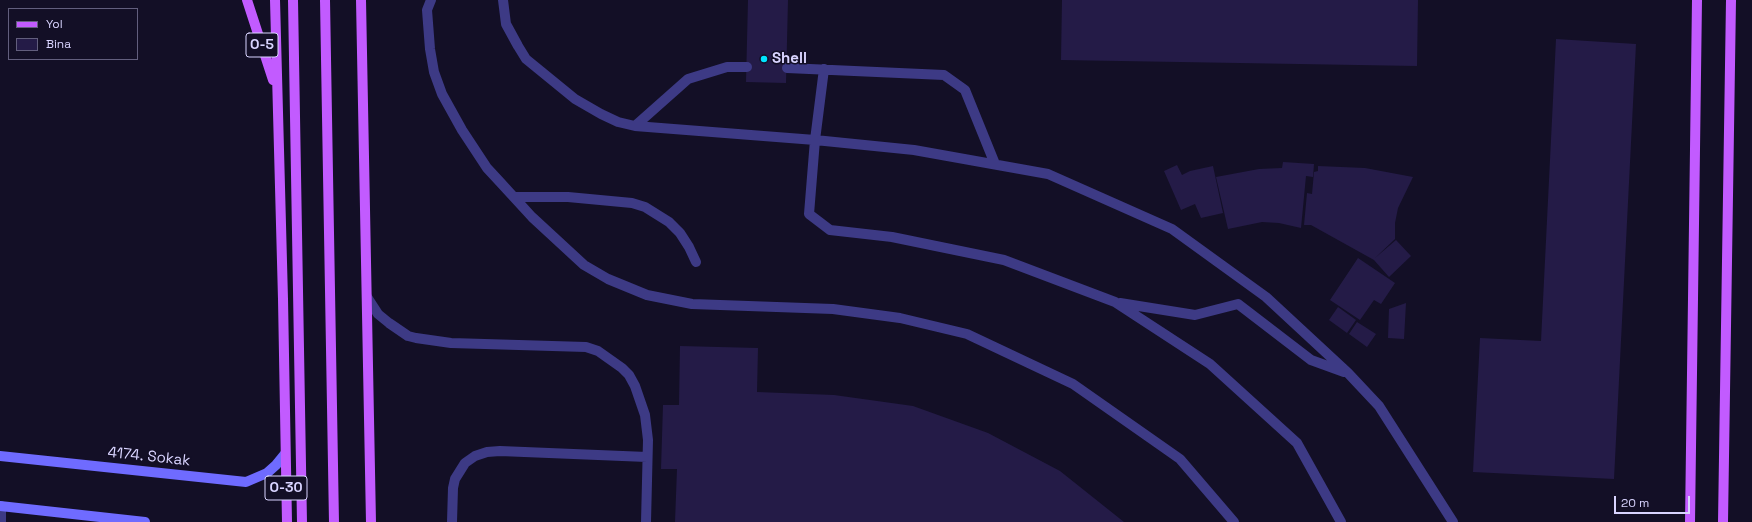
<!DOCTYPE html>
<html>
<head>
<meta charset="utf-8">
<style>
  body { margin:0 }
  #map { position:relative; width:1752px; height:522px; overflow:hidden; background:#130f26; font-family:"Space Grotesk",sans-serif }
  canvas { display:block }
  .legend { position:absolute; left:8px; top:8px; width:130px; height:52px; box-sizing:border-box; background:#130f26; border:1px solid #625e7d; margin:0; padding:5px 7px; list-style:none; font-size:12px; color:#d9d4ff }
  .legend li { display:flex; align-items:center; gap:8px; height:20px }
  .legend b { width:20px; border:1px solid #625e7d }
  .scale { position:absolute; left:1614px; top:496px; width:76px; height:18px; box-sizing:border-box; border:2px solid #d9d4ff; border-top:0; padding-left:5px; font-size:12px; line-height:14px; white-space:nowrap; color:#d9d4ff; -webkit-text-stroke:3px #130f26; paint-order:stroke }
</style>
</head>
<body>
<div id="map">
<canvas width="1752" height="522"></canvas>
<ul class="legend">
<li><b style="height:5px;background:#c25bff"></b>Yol</li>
<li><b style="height:11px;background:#241b47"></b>Bina</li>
</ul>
<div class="scale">20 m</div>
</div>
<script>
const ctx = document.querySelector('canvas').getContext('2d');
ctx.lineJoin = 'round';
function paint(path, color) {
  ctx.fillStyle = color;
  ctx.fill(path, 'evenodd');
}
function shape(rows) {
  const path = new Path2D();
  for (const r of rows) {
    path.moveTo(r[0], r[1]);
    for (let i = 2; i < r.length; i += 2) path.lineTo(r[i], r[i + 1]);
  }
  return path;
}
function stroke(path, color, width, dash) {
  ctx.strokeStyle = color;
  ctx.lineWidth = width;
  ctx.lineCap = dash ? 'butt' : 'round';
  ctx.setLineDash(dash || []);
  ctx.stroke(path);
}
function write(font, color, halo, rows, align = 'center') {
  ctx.font = font + ' "Space Grotesk",sans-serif';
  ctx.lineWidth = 3;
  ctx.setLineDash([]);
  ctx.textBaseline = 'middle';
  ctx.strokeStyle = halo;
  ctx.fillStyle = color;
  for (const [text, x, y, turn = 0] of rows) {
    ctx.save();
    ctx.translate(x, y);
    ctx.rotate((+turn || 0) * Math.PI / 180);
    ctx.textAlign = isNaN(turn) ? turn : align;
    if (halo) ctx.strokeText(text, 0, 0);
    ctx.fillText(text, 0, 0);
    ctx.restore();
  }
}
const building = shape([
  [748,0,788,0,786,83,746,82],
  [1062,0,1418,0,1417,66,1061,60],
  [1556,39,1636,44,1614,479,1473,472,1480,338,1541,341],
  [1283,162,1314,164,1313,177,1306,176,1301,228,1279,223,1262,222,1228,229,1216,177,1259,169,1282,168],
  [1177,165,1182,175,1190,171,1213,166,1223,213,1201,218,1195,204,1181,210,1164,171],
  [1318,166,1365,168,1413,177,1398,208,1395,223,1395,239,1375,258,1396,240,1411,256,1389,277,1374,260,1311,225,1304,225,1307,193,1312,194,1314,172,1318,171],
  [1358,258,1395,283,1381,304,1374,300,1360,320,1330,300],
  [1406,303,1404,339,1388,338,1389,309],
  [1338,307,1356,320,1347,333,1329,320],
  [1357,322,1376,334,1367,347,1349,334],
  [680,346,758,348,757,392,834,395,913,406,988,433,1060,471,1124,522,675,522,677,469,661,469,663,405,679,405]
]);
const lane = shape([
  [431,0,427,10,430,49,434,72,442,94,462,130,487,168,500,182,532,217,584,265,608,279,647,295,692,304,833,309,900,318,967,334,1073,384,1180,459,1234,522],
  [503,0,506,24,518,46,526,59,575,99,601,114,618,122,635,126,815,140,914,150,1048,174,1172,229,1266,297,1348,373,1379,406,1453,522],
  [787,68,944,75,965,90,995,164],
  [824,69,815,140,809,214,830,230,892,237,1004,260,1115,302,1210,364,1297,443,1341,522],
  [635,126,688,79,727,67,747,67],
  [514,197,568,197,632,203,645,207,669,222,680,233,689,247,696,262],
  [367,297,378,314,389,323,408,336,416,338,451,343,586,347,598,351,622,368,629,375,635,386,645,415,648,440,646,522],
  [1120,303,1195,315,1238,304,1311,360,1344,372],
  [452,522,453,488,455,479,465,463,475,456,487,452,500,451,647,457]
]);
const street = shape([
  [1,522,1,506]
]);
const secondary = shape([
  [0,456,246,482,267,473,276,465,285,454],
  [0,506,145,522]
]);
const primary = shape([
  [247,0,273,80],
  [275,0,283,299,287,522],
  [293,0,302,522],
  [325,0,334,522],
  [361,0,371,522],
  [1690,522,1697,0],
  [1723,522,1731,0]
]);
const markers = [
  [764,59,4,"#00e5ff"]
];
const shields = [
  [262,45,32],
  [286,488,42]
];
const shieldNames = [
  ["O-5",262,45],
  ["O-30",286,488]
];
const poiNames = [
  ["Shell",772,59]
];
const streetNames = [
  ["4174. Sokak",149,457,6]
];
paint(building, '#241b47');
stroke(lane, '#3d3a85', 10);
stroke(street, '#3d3a85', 10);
stroke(secondary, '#6f6bff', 10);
stroke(primary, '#c25bff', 10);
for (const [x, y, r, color] of markers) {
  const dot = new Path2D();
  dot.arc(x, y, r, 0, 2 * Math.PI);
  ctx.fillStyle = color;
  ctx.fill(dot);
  stroke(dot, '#130f26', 1.5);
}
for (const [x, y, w] of shields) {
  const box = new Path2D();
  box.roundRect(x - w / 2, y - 12, w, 24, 3);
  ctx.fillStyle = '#130f26';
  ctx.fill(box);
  stroke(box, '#d9d4ff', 1);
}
write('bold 14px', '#d9d4ff', null, shieldNames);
write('bold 15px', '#d9d4ff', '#130f26', poiNames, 'left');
write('15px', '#d9d4ff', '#130f26', streetNames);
</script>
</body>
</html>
